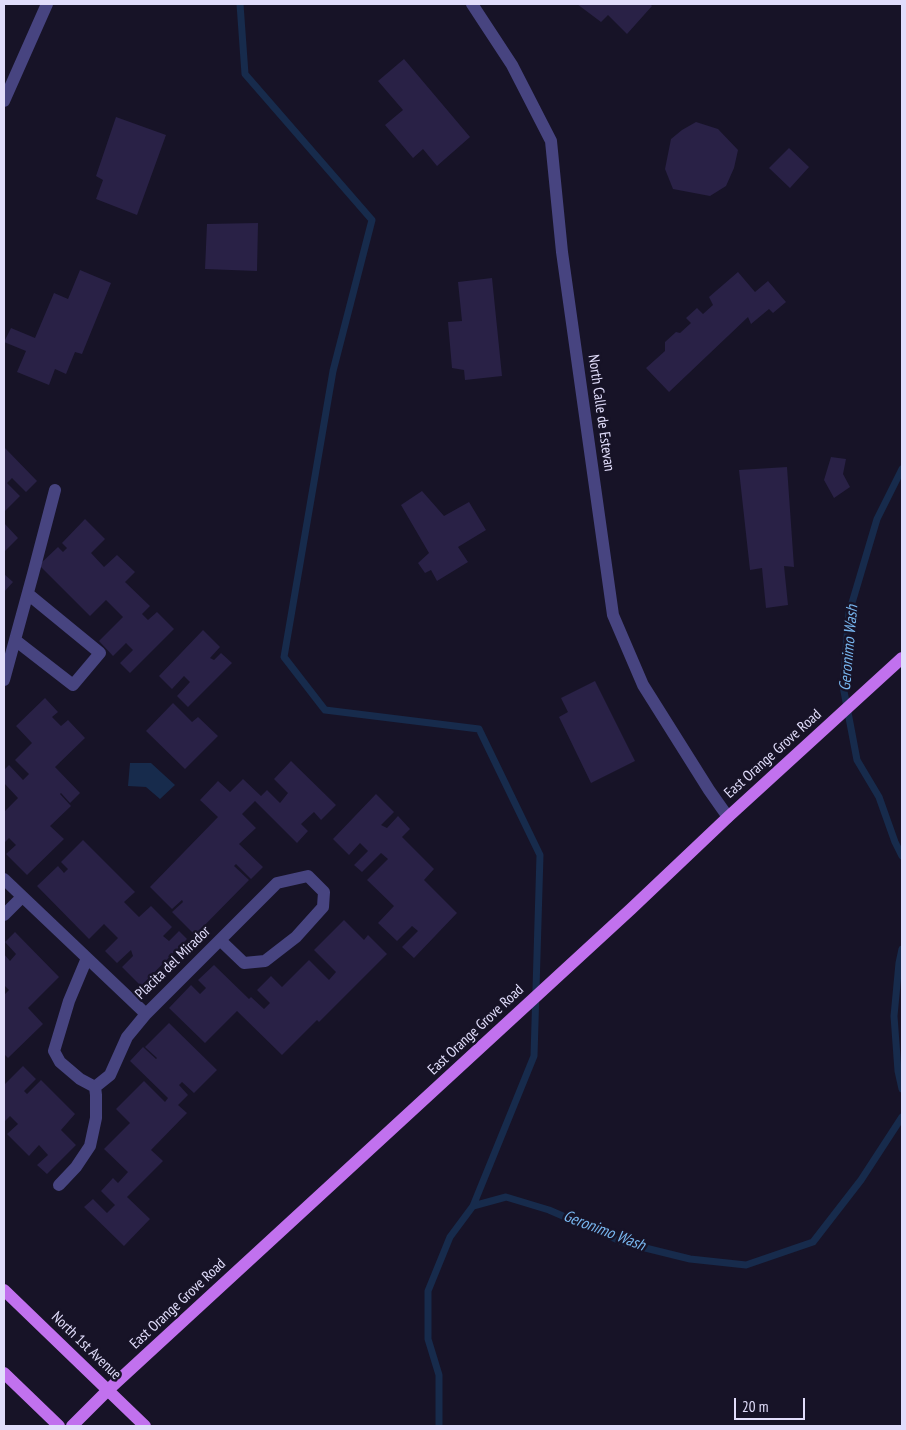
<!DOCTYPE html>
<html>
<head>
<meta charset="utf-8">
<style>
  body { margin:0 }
  #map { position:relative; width:906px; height:1430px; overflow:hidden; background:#171327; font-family:"PT Sans Narrow",sans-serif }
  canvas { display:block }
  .frame { position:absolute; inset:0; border:5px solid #e1ddfb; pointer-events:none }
  .scale { position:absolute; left:734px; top:1398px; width:71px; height:22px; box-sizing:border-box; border:2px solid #e1ddfb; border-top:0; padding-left:6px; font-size:15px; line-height:18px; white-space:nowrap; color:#e1ddfb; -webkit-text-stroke:4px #171327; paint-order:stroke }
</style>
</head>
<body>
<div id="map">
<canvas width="906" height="1430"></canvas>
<div class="frame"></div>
<div class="scale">20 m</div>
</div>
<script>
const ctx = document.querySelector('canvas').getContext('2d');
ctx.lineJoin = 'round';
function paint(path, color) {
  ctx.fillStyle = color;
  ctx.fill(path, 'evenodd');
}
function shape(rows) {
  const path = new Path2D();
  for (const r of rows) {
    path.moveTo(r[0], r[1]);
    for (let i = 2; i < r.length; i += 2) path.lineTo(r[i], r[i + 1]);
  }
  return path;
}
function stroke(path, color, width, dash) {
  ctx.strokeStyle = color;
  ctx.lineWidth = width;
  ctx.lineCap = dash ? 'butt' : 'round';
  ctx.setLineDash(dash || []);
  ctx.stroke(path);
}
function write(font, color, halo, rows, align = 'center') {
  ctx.font = font + ' "PT Sans Narrow",sans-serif';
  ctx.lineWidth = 5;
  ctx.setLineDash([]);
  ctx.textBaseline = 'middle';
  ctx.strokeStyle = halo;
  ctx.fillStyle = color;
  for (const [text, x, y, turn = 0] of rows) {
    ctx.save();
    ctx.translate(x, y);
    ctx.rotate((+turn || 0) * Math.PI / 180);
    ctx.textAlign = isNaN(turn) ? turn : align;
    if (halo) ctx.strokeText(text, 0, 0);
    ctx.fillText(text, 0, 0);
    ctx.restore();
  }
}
const water = shape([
  [130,763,151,763,175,785,160,799,146,787,128,786]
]);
const stream = shape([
  [240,4,245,74,372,220,333,371,284,657,325,710,479,729,540,855,534,1056,473,1206],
  [902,469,877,519,849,613,843,686,857,760,879,797,895,842,902,856],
  [902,949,899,963,894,1016,898,1071,902,1089],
  [439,1426,439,1375,428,1339,428,1291,450,1237,473,1206,506,1197,549,1210,625,1243,690,1259,746,1265,813,1242,861,1180,902,1117]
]);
const building = shape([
  [577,4,650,4,652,6,627,34,608,15,601,22],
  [404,59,470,137,437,166,423,149,413,158,385,125,403,110,378,81],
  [116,117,166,135,137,215,96,199,103,180,96,176],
  [696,122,718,129,738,150,734,168,726,186,710,196,673,189,665,169,671,139,682,130],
  [789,148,809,167,790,188,769,168],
  [258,223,257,271,205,269,207,224],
  [80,270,111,283,82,354,75,352,66,374,55,369,49,385,17,372,26,351,4,342,11,328,35,338,54,293,68,299],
  [738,272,755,292,768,281,786,302,773,313,769,309,751,324,748,317,669,392,646,368,665,351,665,342,676,332,680,333,691,323,686,318,697,308,703,314,713,305,709,297],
  [492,278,502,376,465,380,464,370,452,368,448,322,462,321,458,282],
  [4,447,37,481,26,492,12,478,7,483,20,496,4,512],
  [831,457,846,459,843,474,850,487,834,498,824,480],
  [787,467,794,567,784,566,788,605,766,608,762,568,750,570,739,470],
  [422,491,444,516,469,502,486,530,458,547,468,562,437,581,431,570,425,573,418,563,429,553,401,505],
  [85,519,105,539,91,553,104,567,117,555,135,572,125,582,150,606,142,614,148,620,157,612,174,629,130,673,120,663,133,650,126,643,113,656,99,641,123,617,106,600,90,616,39,565,58,547,63,552,67,548,62,543],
  [4,523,18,538,4,552],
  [4,574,13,582,4,592],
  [203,630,220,647,210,658,214,660,221,653,232,663,188,707,177,696,190,682,184,676,172,689,159,676],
  [595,681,635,761,591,783,559,717,568,712,561,698],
  [45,698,58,712,52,717,61,726,68,720,85,738,55,767,80,793,70,803,61,793,60,794,71,806,50,826,64,839,27,875,6,854,16,845,9,838,4,843,4,812,18,798,4,783,4,770,9,765,23,780,29,774,15,760,32,743,16,726],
  [173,703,192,722,198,717,218,736,185,769,146,731],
  [291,761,336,805,321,820,314,812,301,824,308,831,297,843,255,801,242,814,256,828,239,844,263,867,251,879,236,864,234,866,249,880,195,935,172,912,183,902,182,900,172,909,150,887,218,817,200,800,218,781,230,792,243,779,261,796,267,790,280,803,288,793,274,779],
  [376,794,394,812,381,825,387,828,398,816,410,829,402,837,434,869,424,880,457,913,414,958,402,947,418,931,412,926,397,941,378,923,394,906,367,880,388,859,381,853,362,872,354,865,368,851,360,843,349,855,333,839],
  [83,840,135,892,124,902,139,917,151,906,172,927,163,936,169,941,179,931,187,939,141,986,122,967,133,956,131,950,117,963,105,951,118,938,104,924,89,939,37,886,58,866,64,873,68,869,61,862],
  [344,920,364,940,368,935,387,954,319,1022,317,1020,282,1055,237,1011,205,1043,169,1008,191,985,200,994,206,988,198,980,214,965,249,999,251,997,264,1009,270,1003,257,990,271,976,282,987,309,960,329,980,336,972,314,950],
  [15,932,59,977,28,1008,43,1024,8,1058,4,1054,4,995,9,990,4,985,4,954,10,961,16,954,5,942],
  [169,1023,217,1070,194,1093,182,1082,179,1085,188,1095,178,1105,187,1113,151,1150,163,1161,127,1197,150,1219,124,1246,84,1207,93,1199,107,1213,115,1205,101,1191,113,1178,118,1183,128,1172,104,1149,130,1123,116,1109,144,1081,165,1102,168,1098,130,1061,143,1047,156,1059,157,1058,145,1047],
  [23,1066,36,1079,24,1091,27,1094,41,1080,75,1114,61,1130,76,1145,47,1174,37,1165,48,1155,39,1145,29,1156,7,1134,18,1124,10,1116,4,1122,4,1085]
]);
const minor = shape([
  [472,4,512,65,551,141,562,252,613,615,643,685,709,790,728,817],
  [4,101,47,4],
  [15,640,73,685,100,653,28,594],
  [4,680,33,574,55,490],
  [4,879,146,1014,277,883,308,876,324,892,323,907,296,937,265,961,244,963,220,940],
  [4,915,22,897],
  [87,958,69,1001,54,1051,60,1062,80,1079,95,1087],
  [95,1087,110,1075,127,1037,146,1014],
  [59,1185,76,1167,90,1146,96,1118,96,1095,95,1087]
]);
const major = shape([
  [4,1290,145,1426],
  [4,1373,59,1426],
  [72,1426,108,1390,631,909,728,817,902,658]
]);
const streetNames = [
  ["North Calle de Estevan",601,413,82],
  ["East Orange Grove Road",773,754,-42],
  ["Placita del Mirador",173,963,-44],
  ["East Orange Grove Road",476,1030,-43],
  ["East Orange Grove Road",178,1304,-43],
  ["North 1st Avenue",86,1346,44]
];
const waterNames = [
  ["Geronimo Wash",849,648,-85],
  ["Geronimo Wash",604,1231,21]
];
paint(water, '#172b4c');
stroke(stream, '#172b4c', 7);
paint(building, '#292146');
stroke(minor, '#474480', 12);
stroke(major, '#c171ee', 12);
write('15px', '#e1ddfb', '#171327', streetNames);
write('italic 16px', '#78b6ef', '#171327', waterNames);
</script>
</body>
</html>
